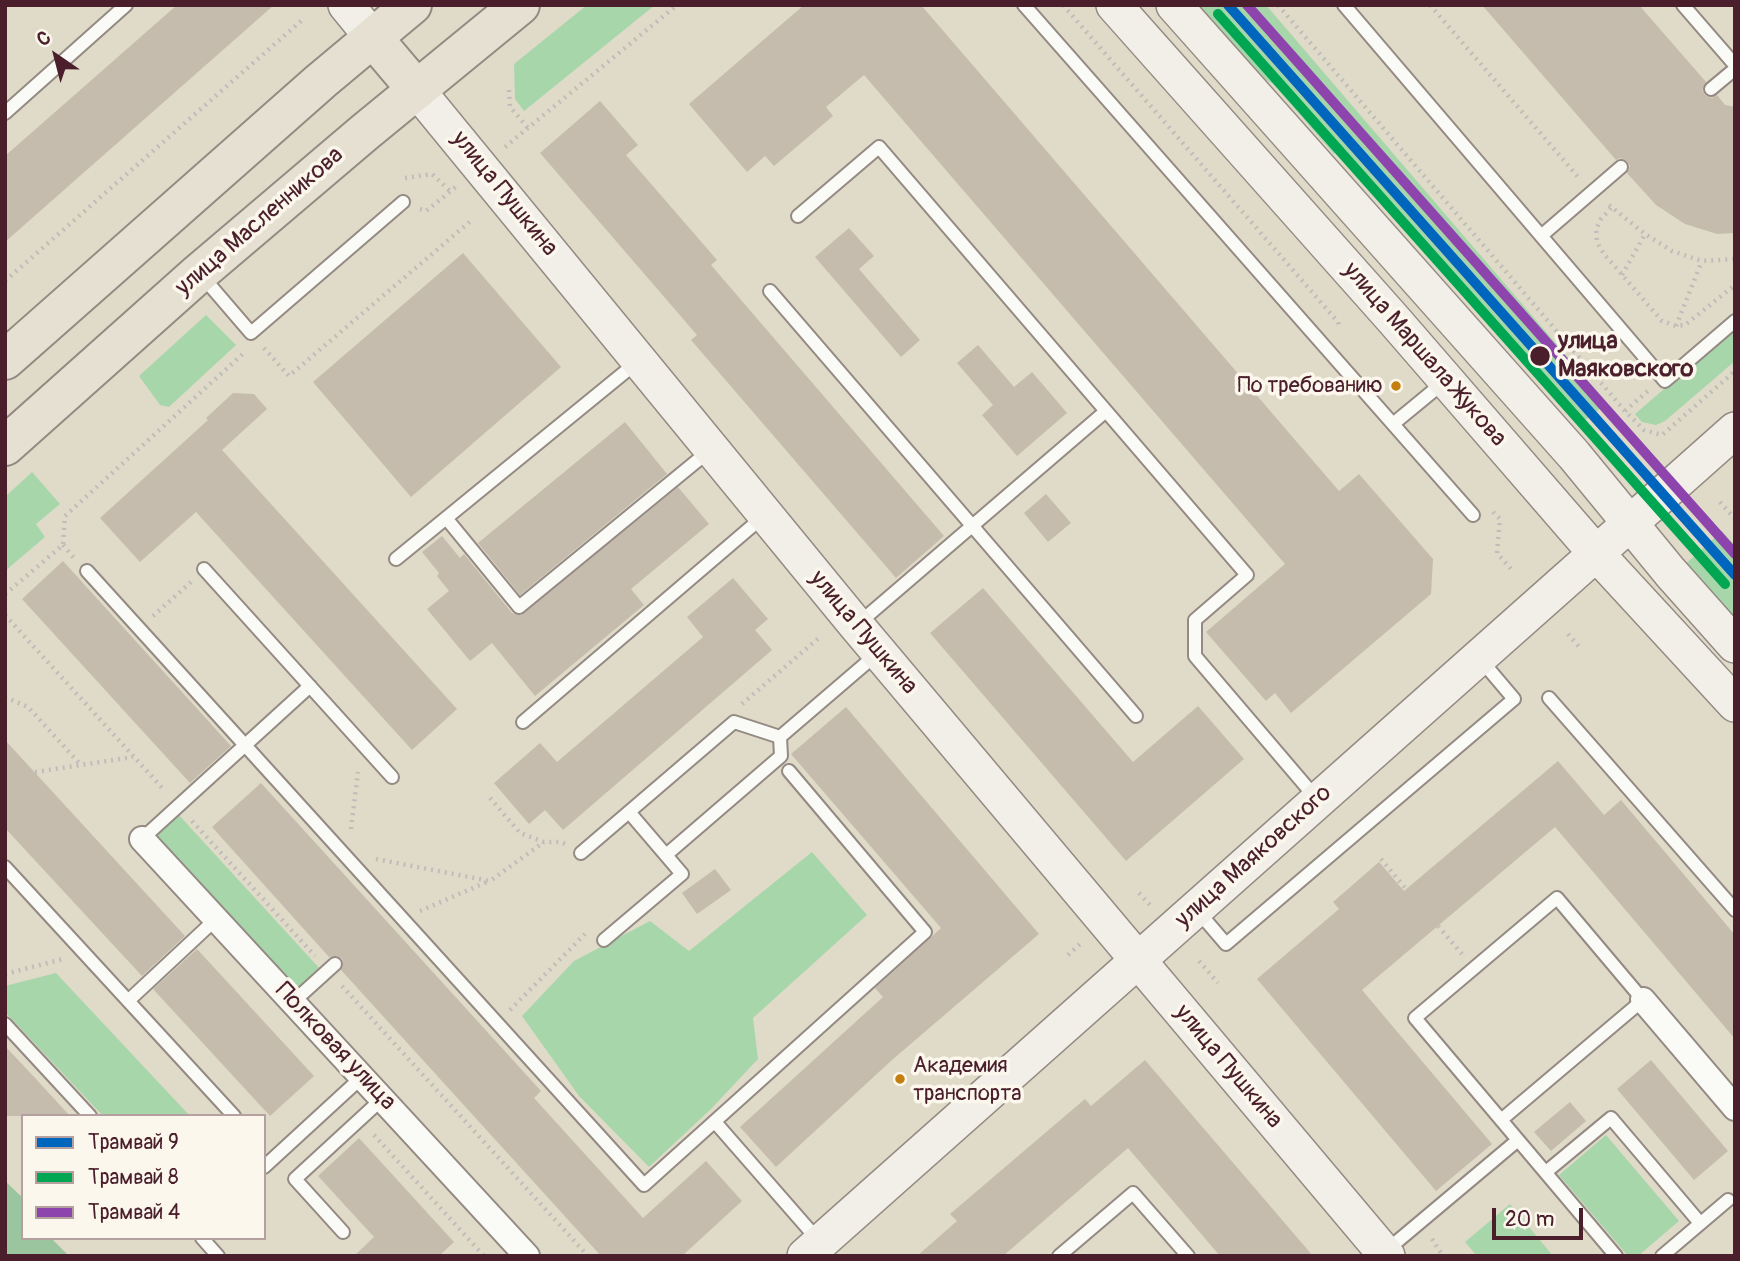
<!DOCTYPE html>
<html>
<head>
<meta charset="utf-8">
<style>
  body { margin:0 }
  #map { position:relative; width:1740px; height:1261px; overflow:hidden; background:#dfdbc8; font-family:Pangolin,sans-serif }
  canvas { display:block }
  .frame { position:absolute; inset:0; border:7px solid #4a1f2b; pointer-events:none }
  .legend { position:absolute; left:21px; top:1114px; width:245px; height:126px; box-sizing:border-box; background:#fbf7ec; border:2px solid #b4a19f; margin:0; padding:9px 12px; list-style:none; font-size:21px; color:#4a1f2b }
  .legend li { display:flex; align-items:center; gap:14px; height:35px }
  .legend b { width:35px; border:2px solid #b4a19f }
  .north { position:absolute; left:21px; top:21px; width:70px; height:70px; -webkit-text-stroke:5px #fbf7ec; paint-order:stroke; rotate:325deg; font-size:19px; font-weight:700; line-height:28px; text-align:center; color:#4a1f2b }
  .north::after { content:''; display:block; margin:auto; width:24px; height:32px; background:#4a1f2b; clip-path:polygon(50% 0,100% 100%,50% 72%,0 100%) }
  .scale { position:absolute; left:1492px; top:1208px; width:91px; height:32px; box-sizing:border-box; border:4px solid #4a1f2b; border-top:0; padding-left:9px; font-size:21px; line-height:24px; white-space:nowrap; color:#4a1f2b; -webkit-text-stroke:5px #fbf7ec; paint-order:stroke }
</style>
</head>
<body>
<div id="map">
<canvas width="1740" height="1261"></canvas>
<div class="frame"></div>
<ul class="legend">
<li><b style="height:9px;background:#0065bd"></b>Трамвай 9</li>
<li><b style="height:9px;background:#00a651"></b>Трамвай 8</li>
<li><b style="height:9px;background:#8e44ad"></b>Трамвай 4</li>
</ul>
<div class="north">С</div>
<div class="scale">20 m</div>
</div>
<script>
const ctx = document.querySelector('canvas').getContext('2d');
ctx.lineJoin = 'round';
function paint(path, color) {
  ctx.fillStyle = color;
  ctx.fill(path, 'evenodd');
}
function shape(rows) {
  const path = new Path2D();
  for (const r of rows) {
    path.moveTo(r[0], r[1]);
    for (let i = 2; i < r.length; i += 2) path.lineTo(r[i], r[i + 1]);
  }
  return path;
}
function stroke(path, color, width, dash) {
  ctx.strokeStyle = color;
  ctx.lineWidth = width;
  ctx.lineCap = dash ? 'butt' : 'round';
  ctx.setLineDash(dash || []);
  ctx.stroke(path);
}
function write(font, color, halo, rows, align = 'center') {
  ctx.font = font + ' Pangolin,sans-serif';
  ctx.lineWidth = 7;
  ctx.setLineDash([]);
  ctx.textBaseline = 'middle';
  ctx.strokeStyle = halo;
  ctx.fillStyle = color;
  for (const [text, x, y, turn = 0] of rows) {
    ctx.save();
    ctx.translate(x, y);
    ctx.rotate((+turn || 0) * Math.PI / 180);
    ctx.textAlign = isNaN(turn) ? turn : align;
    if (halo) ctx.strokeText(text, 0, 0);
    ctx.fillText(text, 0, 0);
    ctx.restore();
  }
}
const green = shape([
  [587,5,655,5,524,111,515,99,514,64],
  [1189,5,1266,5,1607,403,1583,422,1344,148,1334,154,1273,84,1241,65],
  [206,315,236,345,169,407,160,405,139,376],
  [1735,328,1735,361,1665,421,1656,425,1642,422,1635,414],
  [32,472,60,504,36,524,45,537,5,571,5,497],
  [1722,531,1735,546,1735,629,1681,568],
  [178,814,321,970,293,995,150,839],
  [812,852,867,915,753,1018,758,1059,711,1109,649,1167,579,1096,522,1016,574,961,650,921,689,951],
  [56,973,190,1116,103,1116,5,1012,5,986],
  [1606,1135,1679,1221,1638,1256,1628,1256,1559,1175],
  [1510,1204,1553,1256,1477,1256,1465,1242]
]);
const forest = shape([
  [5,1181,23,1198,23,1238,51,1238,69,1256,5,1256]
]);
const building = shape([
  [177,5,274,5,5,242,5,156],
  [804,5,921,5,1339,491,1359,474,1433,559,1431,594,1291,713,1275,693,1266,701,1206,632,1285,564,864,75,826,107,833,116,774,166,765,156,747,172,689,104],
  [1482,5,1639,5,1706,82,1702,90,1705,95,1712,98,1717,95,1725,105,1735,107,1735,233,1717,234,1685,224,1656,205,1627,173,1630,166,1627,161,1620,158,1616,160],
  [600,101,638,145,626,155,717,260,711,265,944,536,896,578,691,340,697,335,540,153],
  [849,228,874,256,859,269,920,340,901,357,815,257],
  [463,253,561,367,411,497,313,382],
  [978,345,1014,387,1032,372,1067,413,1017,456,982,415,993,405,957,363],
  [233,393,254,394,267,409,222,450,457,709,412,750,196,512,140,562,100,518,208,420,206,418],
  [625,422,667,474,520,595,478,543],
  [678,487,709,524,631,589,644,605,535,696,492,643,470,661,427,609,449,591,437,576,439,573,422,552,442,536,460,558,464,554,512,613,521,615],
  [1046,494,1071,523,1048,542,1024,513],
  [63,561,231,746,190,783,22,599],
  [733,578,768,619,755,630,772,650,563,830,545,810,529,824,494,783,540,743,557,762,703,637,687,617],
  [983,588,1133,762,1198,706,1244,759,1126,861,930,633],
  [846,707,1039,934,892,1060,776,1167,740,1127,883,997,875,988,941,928,791,754],
  [5,740,185,936,142,976,5,828],
  [1558,761,1604,815,1621,800,1735,935,1735,1039,1555,827,1362,990,1492,1144,1436,1191,1257,979,1339,909,1333,902,1379,862,1404,891],
  [261,783,541,1091,534,1098,643,1218,706,1161,742,1201,682,1256,601,1256,341,970,343,966,342,959,337,956,329,957,212,827],
  [715,869,731,890,697,914,682,893],
  [197,949,314,1076,270,1116,153,989],
  [5,1046,36,1079,70,1116,5,1116],
  [1145,1060,1313,1256,1220,1256,1128,1148,1003,1256,917,1256,957,1221,950,1214,1085,1099,1091,1106],
  [1651,1060,1728,1151,1694,1180,1617,1089],
  [1570,1102,1586,1121,1551,1151,1534,1132],
  [359,1138,454,1242,439,1256,354,1256,374,1237,318,1176]
]);
const path = shape([
  [1063,5,1338,322,1340,329],
  [1278,5,1625,411,1644,430,1662,435,1735,371],
  [1430,5,1579,178],
  [509,90,510,107,528,128],
  [505,147,677,5],
  [405,178,432,174,451,192],
  [1609,205,1645,234,1672,251,1702,261,1735,259],
  [1611,208,1601,219,1596,229,1597,242,1604,254,1662,321,1676,326,1685,325,1735,285],
  [420,209,426,211,457,186],
  [1622,275,1645,234],
  [5,281,301,21],
  [1676,326,1702,261],
  [264,348,289,376,473,219],
  [1625,411,1648,391],
  [1720,502,1734,518],
  [1493,512,1500,519,1497,553,1511,569],
  [63,545,74,558],
  [5,594,63,545,65,516,246,351],
  [5,615,165,791],
  [153,616,191,582],
  [1568,634,1580,648],
  [5,697,28,707,81,765],
  [742,704,821,636],
  [35,772,133,757],
  [490,798,520,833,544,842,561,842,565,844],
  [192,821,315,956],
  [351,829,358,772],
  [376,859,490,881,544,842],
  [1381,859,1406,889],
  [1139,893,1150,905],
  [420,911,489,881],
  [1438,926,1462,954],
  [1068,955,1081,943],
  [1199,961,1218,983],
  [5,974,63,959],
  [342,986,588,1256],
  [510,1010,585,934],
  [374,1135,484,1256],
  [1432,1239,1443,1256]
]);
const lane = shape([
  [1024,5,1473,515],
  [1344,5,1665,381,1735,321],
  [1683,5,1735,65],
  [1711,89,1735,69],
  [5,113,126,5],
  [798,216,879,147,1247,575,1195,620,1195,656,1316,798],
  [1541,236,1621,167],
  [202,276,251,333,403,202],
  [770,291,1136,716],
  [1393,424,1444,382],
  [446,518,519,607,709,451],
  [396,559,636,363],
  [204,569,392,777],
  [87,571,644,1185,925,932,789,771],
  [859,623,1106,411],
  [1549,698,1735,910],
  [523,722,765,515],
  [780,737,878,653],
  [142,839,310,686],
  [581,853,734,722,780,737],
  [666,855,781,756,780,737],
  [5,867,234,1116],
  [1196,909,1226,944,1514,699,1481,660],
  [604,940,682,874,629,812],
  [128,1001,216,919],
  [293,1002,335,964],
  [5,1024,90,1116],
  [1501,1120,1643,1000,1557,898,1415,1018,1616,1256],
  [715,1122,818,1240],
  [264,1167,362,1077],
  [1546,1172,1611,1118,1700,1223],
  [343,1232,295,1179,382,1099],
  [202,1238,218,1256],
  [1387,1250,1518,1140],
  [1059,1256,1133,1193,1188,1256],
  [1662,1256,1728,1200]
]);
const street = shape([
  [142,839,527,1256],
  [1643,1000,1735,1108]
]);
const secondary = shape([
  [346,5,373,38],
  [1114,5,1394,320,1595,552,1735,704],
  [1174,5,1574,455,1670,572,1735,645],
  [417,90,856,625,1387,1256],
  [805,1256,1735,430]
]);
const primary = shape([
  [373,38,417,90],
  [5,360,321,81,412,5],
  [5,446,199,273,365,132,520,5]
]);
const tram1 = shape([
  [1228,5,1735,575]
]);
const tram2 = shape([
  [1218,14,1725,584]
]);
const tram3 = shape([
  [1247,5,1735,554]
]);
const markers = [
  [1540,356,11,"#4a1f2b"],
  [1396,386,6,"#c37e0d"],
  [900,1079,6,"#c37e0d"]
];
const busNames = [
  ["По требованию",1383,386],
  ["Академия",913,1066,"left"],
  ["транспорта",913,1094,"left"]
];
const streetNames = [
  ["улица Пушкина",504,194,51],
  ["улица Масленникова",260,222,-41],
  ["улица Маршала Жукова",1424,355,49],
  ["улица Пушкина",863,633,50],
  ["улица Маяковского",1254,857,-42],
  ["Полковая улица",335,1047,47],
  ["улица Пушкина",1228,1067,50]
];
const stopNames = [
  ["улица",1558,342],
  ["Маяковского",1558,370]
];
paint(green, '#a8d6ab');
paint(forest, '#9bc59f');
paint(building, '#c5bcad');
stroke(lane, '#948a83', 16);
stroke(street, '#948a83', 28);
stroke(secondary, '#948a83', 38);
stroke(primary, '#948a83', 42);
stroke(path, '#c0bcba', 4.5, [2, 5]);
stroke(lane, '#fafaf7', 12);
stroke(street, '#fafaf7', 24);
stroke(secondary, '#f2efe8', 35);
stroke(primary, '#e6e0d2', 38);
stroke(tram1, '#0065bd', 10);
stroke(tram2, '#00a651', 10);
stroke(tram3, '#8e44ad', 10);
for (const [x, y, r, color] of markers) {
  const dot = new Path2D();
  dot.arc(x, y, r, 0, 2 * Math.PI);
  ctx.fillStyle = color;
  ctx.fill(dot);
  stroke(dot, '#fbf7ec', 2.5);
}
write('22px', '#4a1f2b', '#fbf7ec', busNames, 'right');
write('24px', '#4a1f2b', '#fbf7ec', streetNames);
write('bold 24px', '#4a1f2b', '#fbf7ec', stopNames, 'left');
</script>
</body>
</html>
